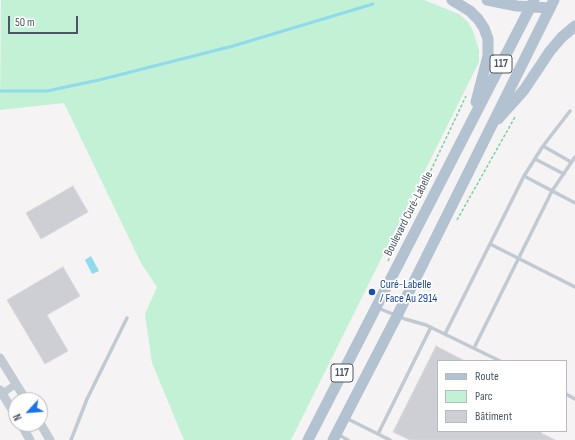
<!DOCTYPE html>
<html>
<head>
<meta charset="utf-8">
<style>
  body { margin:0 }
  #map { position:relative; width:575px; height:440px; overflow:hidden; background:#f5f3f3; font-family:"Sofia Sans Condensed",sans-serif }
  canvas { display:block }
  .legend { position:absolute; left:437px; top:360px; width:130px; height:72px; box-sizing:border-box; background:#fff; border:1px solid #b7bbc0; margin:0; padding:5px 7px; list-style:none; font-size:12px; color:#4a5661 }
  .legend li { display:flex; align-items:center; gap:8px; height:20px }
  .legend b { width:20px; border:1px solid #b7bbc0 }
  .north { position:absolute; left:8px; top:392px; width:40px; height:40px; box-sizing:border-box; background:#fff; border:1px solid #b7bbc0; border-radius:50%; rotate:244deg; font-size:11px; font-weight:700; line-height:16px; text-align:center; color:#4a5661 }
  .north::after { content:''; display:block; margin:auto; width:14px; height:18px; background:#1a73e8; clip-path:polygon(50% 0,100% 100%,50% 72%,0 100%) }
  .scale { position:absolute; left:8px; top:16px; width:70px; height:18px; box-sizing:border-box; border:2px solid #4a5661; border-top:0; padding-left:5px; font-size:12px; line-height:14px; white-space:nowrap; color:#4a5661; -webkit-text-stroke:3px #fff; paint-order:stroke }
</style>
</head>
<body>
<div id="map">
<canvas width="575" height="440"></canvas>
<ul class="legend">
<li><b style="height:5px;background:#b3c2d1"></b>Route</li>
<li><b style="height:11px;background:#c3f1d5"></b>Parc</li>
<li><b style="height:11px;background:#cdcfd5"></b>Bâtiment</li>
</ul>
<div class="north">N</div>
<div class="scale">50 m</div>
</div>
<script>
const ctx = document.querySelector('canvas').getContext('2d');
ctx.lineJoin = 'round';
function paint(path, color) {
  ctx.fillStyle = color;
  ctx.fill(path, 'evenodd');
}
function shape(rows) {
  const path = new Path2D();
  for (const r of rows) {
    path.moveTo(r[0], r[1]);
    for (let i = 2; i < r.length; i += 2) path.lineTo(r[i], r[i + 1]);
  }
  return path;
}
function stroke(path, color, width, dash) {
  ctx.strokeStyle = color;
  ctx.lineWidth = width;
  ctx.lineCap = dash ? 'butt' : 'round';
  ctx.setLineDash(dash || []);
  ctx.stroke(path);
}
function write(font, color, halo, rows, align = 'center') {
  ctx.font = font + ' "Sofia Sans Condensed",sans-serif';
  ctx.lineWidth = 3.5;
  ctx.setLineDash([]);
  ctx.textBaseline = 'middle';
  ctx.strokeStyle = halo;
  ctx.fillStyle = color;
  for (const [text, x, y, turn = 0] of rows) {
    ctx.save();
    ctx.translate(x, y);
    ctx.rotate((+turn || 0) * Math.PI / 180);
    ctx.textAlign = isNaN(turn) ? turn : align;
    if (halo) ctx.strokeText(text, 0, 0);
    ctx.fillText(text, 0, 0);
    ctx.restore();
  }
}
const green = shape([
  [1,0,424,0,459,14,468,22,473,31,479,50,479,62,291,440,184,440,152,363,145,314,157,287,141,263,64,103,0,110]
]);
const water = shape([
  [91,256,99,271,92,274,85,260]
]);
const stream = shape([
  [0,91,47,91,99,80,233,46,373,4]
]);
const building = shape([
  [73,186,88,212,41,239,26,213,73,186],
  [63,267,80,296,47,315,68,351,45,364,7,300,63,267],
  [436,346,465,361,438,361,438,431,542,431,541,433,555,440,410,440,393,432,436,346]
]);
const path = shape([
  [457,220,515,117],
  [388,261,466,96]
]);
const service = shape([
  [543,146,570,111],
  [535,159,564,174],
  [524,176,543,146,571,162],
  [490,244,575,287],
  [378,308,405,319,426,325,500,361],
  [445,334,524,176,575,203],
  [474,348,552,191,575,157],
  [566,394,575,399],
  [346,418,390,440],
  [337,434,348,440],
  [378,434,431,327],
  [71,440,87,399,127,318]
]);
const minor = shape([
  [0,395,16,384]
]);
const tertiary = shape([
  [0,358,26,400],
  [0,390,16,416],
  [40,423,50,440],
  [21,424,30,440]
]);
const primary = shape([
  [452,0,470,11,478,19,484,28,488,39,488,56,476,102],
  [487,0,517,6,550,8],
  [498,119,524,90,550,51,562,37,575,26],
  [308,440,534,0],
  [333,440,397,316,554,0]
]);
const markers = [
  [372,292,4,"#1a4fb4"]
];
const shields = [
  [501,64,22],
  [342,373,22]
];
const shieldNames = [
  ["117",501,64],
  ["117",342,373]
];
const streetNames = [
  ["Boulevard Curé-Labelle",409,214,-63]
];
const transitNames = [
  ["Curé-Labelle",380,285],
  ["/ Face Au 2914",380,299]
];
paint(green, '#c3f1d5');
paint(water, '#90daee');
stroke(stream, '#90daee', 3);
paint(building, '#cdcfd5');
stroke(building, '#d7d9de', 1);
stroke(path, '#7ad0a6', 1.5, [3, 2]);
stroke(service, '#c1cad2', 3.5);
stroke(minor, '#c1cad2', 7);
stroke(tertiary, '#c1cad2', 9);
stroke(primary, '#b3c2d1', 11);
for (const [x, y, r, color] of markers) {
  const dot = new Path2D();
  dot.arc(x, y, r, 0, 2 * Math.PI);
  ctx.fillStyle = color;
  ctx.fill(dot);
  stroke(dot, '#fff', 1.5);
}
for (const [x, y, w] of shields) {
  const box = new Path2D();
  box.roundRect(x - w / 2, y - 9, w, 18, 3);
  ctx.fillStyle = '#fff';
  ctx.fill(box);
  stroke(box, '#4a5661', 1);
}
write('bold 11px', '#4a5661', null, shieldNames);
write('12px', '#4a5661', '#fff', streetNames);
write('12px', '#164399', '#fff', transitNames, 'left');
</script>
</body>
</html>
